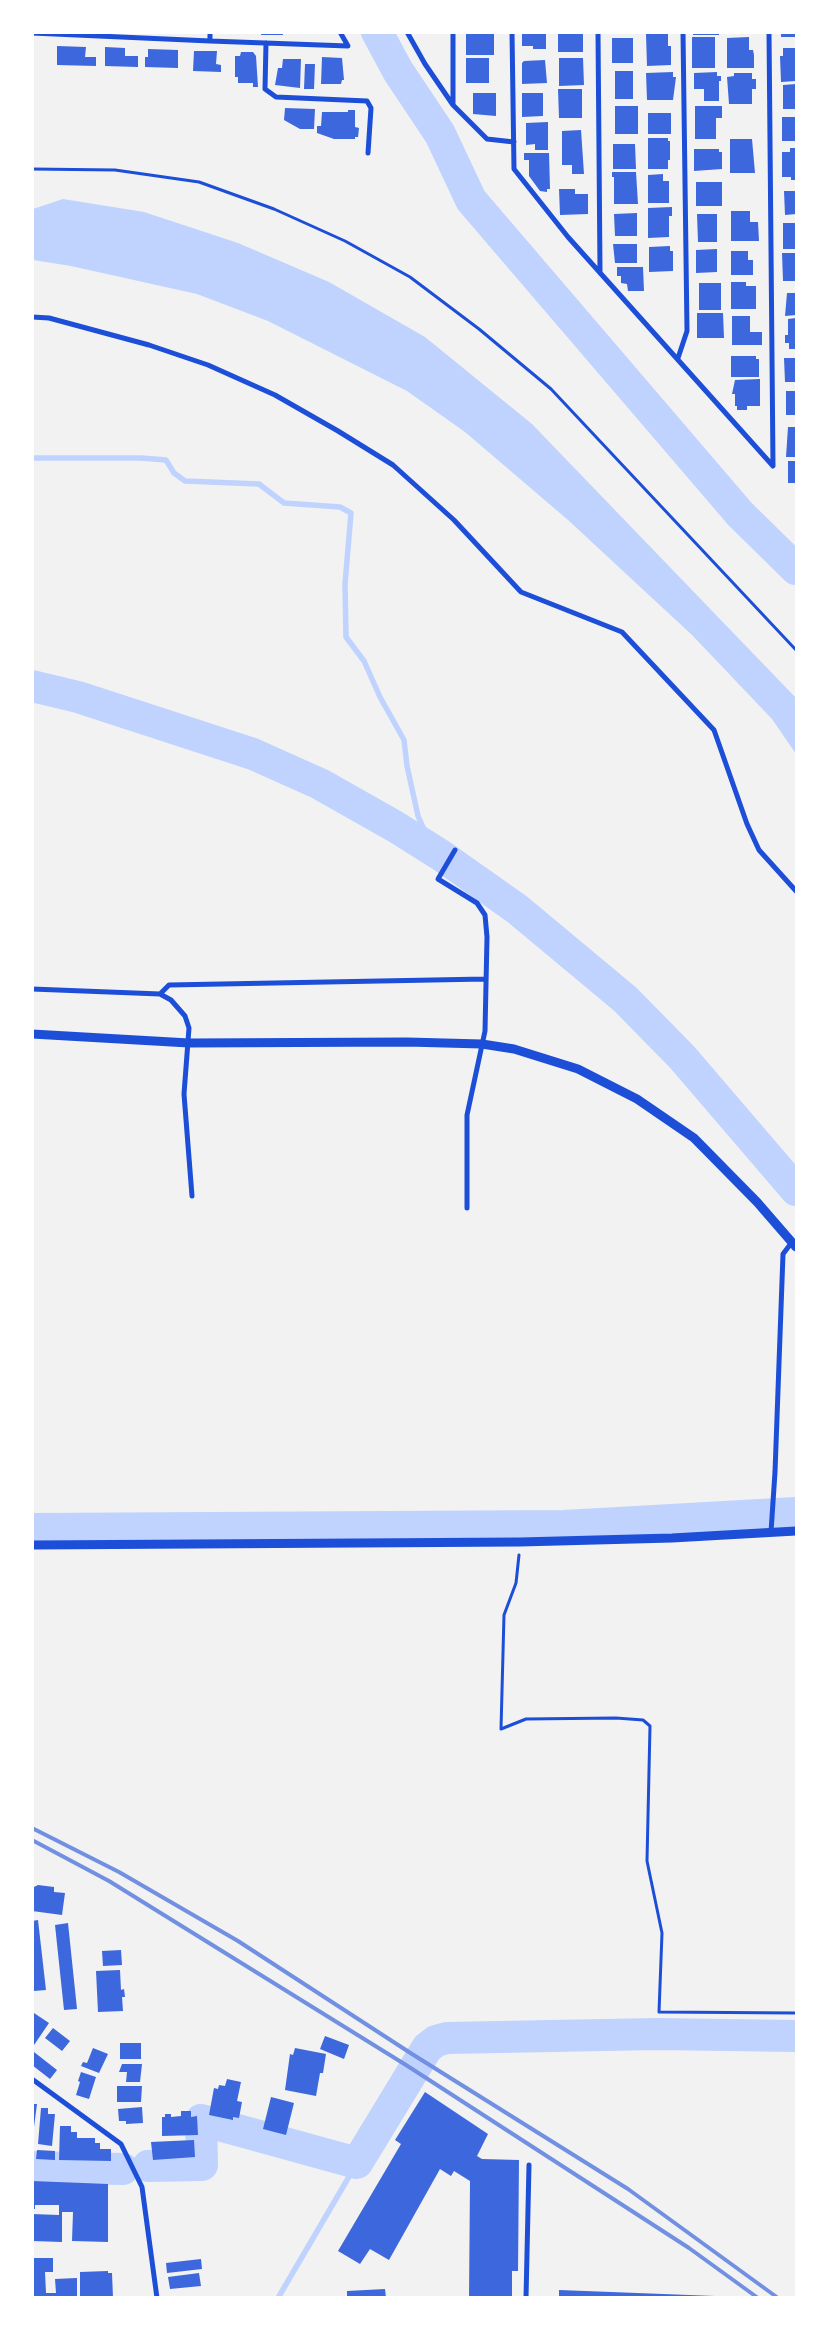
<!DOCTYPE html>
<html>
<head>
<meta charset="utf-8">
<style>
  body { margin:0 }
  #map { position:relative; width:829px; height:2330px; overflow:hidden; background:#f2f2f2; font-family:"Open Sans",sans-serif }
  canvas { display:block }
  .frame { position:absolute; inset:0; border:34px solid #fff; pointer-events:none }
</style>
</head>
<body>
<div id="map">
<canvas width="829" height="2330"></canvas>
<div class="frame"></div>
</div>
<script>
const ctx = document.querySelector('canvas').getContext('2d');
ctx.lineJoin = 'round';
function paint(path, color) {
  ctx.fillStyle = color;
  ctx.fill(path, 'evenodd');
}
function shape(rows) {
  const path = new Path2D();
  for (const r of rows) {
    path.moveTo(r[0], r[1]);
    for (let i = 2; i < r.length; i += 2) path.lineTo(r[i], r[i + 1]);
  }
  return path;
}
function stroke(path, color, width, dash) {
  ctx.strokeStyle = color;
  ctx.lineWidth = width;
  ctx.lineCap = dash ? 'butt' : 'round';
  ctx.setLineDash(dash || []);
  ctx.stroke(path);
}
const water = shape([
  [63,199,144,212,238,243,329,282,425,337,532,424,796,698,796,754,772,719,692,635,568,520,465,432,407,391,268,321,197,294,71,266,33,260,33,209]
]);
const stream = shape([
  [32,458,141,458,166,460,174,473,185,481,259,484,284,503,340,507,351,513,345,584,346,637,364,661,380,697,404,740,407,766,418,816,433,850],
  [278,2298,357,2163]
]);
const river = shape([
  [377,32,398,71,440,134,471,200,740,514,796,569],
  [32,686,78,697,253,754,320,784,396,827,442,856,517,909,625,999,682,1057,796,1190],
  [32,1529,564,1526,796,1513],
  [148,2166,202,2165,201,2120,357,2163,427,2048,436,2041,447,2038,657,2034,796,2036],
  [32,2167,123,2169]
]);
const building = shape([
  [261,32,283,32,283,35,261,35],
  [466,32,494,32,494,55,466,55],
  [522,32,546,32,546,49,533,49,533,46,522,46],
  [558,32,583,32,583,52,558,52],
  [693,32,719,32,719,35,693,35],
  [781,32,796,32,796,37,781,37],
  [646,34,668,34,668,46,671,46,671,65,647,66],
  [692,37,715,37,715,68,692,68],
  [749,37,749,50,753,50,754,55,754,68,727,68,727,38],
  [612,38,633,38,633,63,612,63],
  [57,46,86,47,85,57,96,57,96,66,57,65],
  [105,47,125,48,125,56,138,56,138,67,105,66],
  [783,48,796,48,796,81,781,82,780,56,783,56],
  [148,49,178,50,178,68,145,67,145,57,148,57],
  [194,51,217,51,216,64,221,65,221,72,193,71],
  [241,52,253,52,256,56,258,87,253,87,253,83,238,83,238,77,235,77,235,56,240,56],
  [322,57,342,58,344,80,342,80,341,84,321,84],
  [466,58,489,58,489,83,466,83],
  [559,58,583,58,584,85,559,86],
  [283,59,301,59,300,88,275,85,278,68,282,68],
  [545,60,547,83,522,84,522,63,524,61],
  [305,64,315,64,314,89,304,89],
  [615,71,633,71,633,99,615,99],
  [673,72,673,77,676,77,673,100,647,100,646,73],
  [717,72,717,76,721,76,721,81,719,81,719,101,704,101,704,89,694,89,694,73],
  [734,73,752,73,752,79,756,79,756,89,752,89,752,104,729,104,727,77,734,76],
  [796,84,796,109,783,109,783,85],
  [558,89,582,89,582,118,559,118],
  [473,93,496,93,496,116,473,114],
  [522,93,543,93,543,116,522,117],
  [615,106,638,106,638,134,615,134],
  [695,106,722,106,722,118,716,118,716,139,695,139],
  [285,108,315,109,314,129,300,129,284,120],
  [348,110,355,110,355,127,359,128,358,137,355,137,355,139,334,139,317,133,317,126,321,126,322,112,348,112],
  [648,113,671,113,671,134,648,134],
  [782,117,796,117,796,141,782,141],
  [548,122,548,150,535,150,535,144,526,145,526,123],
  [581,130,584,174,572,174,572,165,562,165,562,131],
  [648,138,668,138,668,141,670,141,670,160,668,160,668,169,648,169],
  [730,139,752,139,755,173,730,173],
  [613,144,635,144,636,169,613,169],
  [790,148,796,148,796,180,791,180,791,177,782,177,782,152,790,152],
  [694,149,719,149,719,152,722,152,722,169,694,171],
  [524,153,549,153,550,189,547,189,547,192,540,191,529,176,529,160,524,160],
  [612,172,636,172,638,204,614,204,614,177,612,177],
  [663,174,663,181,669,181,669,203,648,203,648,175],
  [696,182,722,182,722,206,696,206],
  [559,189,575,189,575,194,588,194,588,214,560,215],
  [784,191,796,191,796,214,785,215],
  [672,207,672,216,669,216,669,237,648,238,648,208],
  [731,211,750,211,750,222,758,222,759,241,731,241],
  [637,213,637,236,615,236,614,214],
  [697,214,717,214,717,242,698,242],
  [783,223,796,223,796,249,783,249],
  [613,244,637,244,637,263,615,263],
  [670,246,670,251,673,251,673,271,649,272,649,247],
  [717,249,717,272,696,273,696,250],
  [731,251,748,251,748,260,753,260,753,275,731,275],
  [782,253,796,253,796,281,783,281],
  [617,267,643,267,644,291,628,291,627,284,621,283,621,276,617,276],
  [731,282,746,282,746,286,756,286,756,309,731,309],
  [699,283,721,283,721,310,699,310],
  [787,293,796,293,796,315,785,316],
  [697,313,723,313,724,338,697,338],
  [732,316,750,316,750,332,762,332,762,345,732,345],
  [796,318,796,349,789,349,789,343,785,343,785,335,788,335,788,319],
  [731,356,756,356,756,359,759,359,759,377,731,377],
  [784,358,796,358,796,382,785,382],
  [760,379,760,406,747,406,747,410,737,410,737,406,735,406,735,394,732,394,735,380],
  [786,391,796,391,796,415,786,415],
  [788,427,796,427,796,457,786,457],
  [788,461,796,461,796,483,788,483],
  [38,1885,54,1887,54,1892,65,1893,62,1915,32,1911,32,1888],
  [38,1920,46,1990,34,1991,32,1921],
  [68,1923,77,2009,64,2010,55,1925],
  [121,1950,122,1965,103,1966,102,1951],
  [120,1970,121,1990,124,1989,125,1997,122,1997,123,2011,98,2012,96,1971],
  [34,2013,49,2023,32,2048,32,2016],
  [53,2028,70,2041,62,2051,45,2038],
  [325,2036,349,2045,344,2059,320,2049],
  [120,2043,141,2043,141,2059,120,2059],
  [93,2048,108,2054,99,2073,81,2066,83,2062,87,2063],
  [295,2048,326,2054,323,2073,320,2073,316,2096,285,2090,290,2054,293,2055],
  [34,2052,57,2070,50,2079,32,2065],
  [122,2064,142,2064,140,2082,126,2082,127,2072,119,2072],
  [81,2072,96,2077,89,2099,76,2095,80,2082,78,2081],
  [227,2079,241,2082,237,2101,242,2102,239,2118,233,2117,233,2120,209,2115,214,2088,218,2089,219,2085,225,2086],
  [117,2086,142,2086,141,2102,117,2102],
  [425,2092,488,2134,477,2156,482,2159,519,2160,518,2271,512,2271,512,2298,469,2298,470,2181,454,2171,451,2176,440,2169,389,2260,370,2249,360,2264,338,2251,401,2144,395,2140],
  [271,2097,294,2103,286,2135,263,2129],
  [32,2104,37,2104,34,2127,32,2127],
  [142,2107,143,2123,126,2124,126,2121,119,2121,118,2109],
  [41,2108,48,2108,48,2114,55,2114,52,2146,38,2144],
  [181,2111,191,2111,191,2117,197,2116,198,2135,162,2136,162,2117,165,2117,165,2114,171,2114,171,2117,181,2116],
  [60,2126,71,2126,71,2132,77,2132,77,2138,95,2138,95,2143,100,2143,100,2149,111,2149,111,2161,59,2160],
  [194,2140,195,2157,153,2160,151,2142],
  [37,2150,55,2151,55,2160,36,2159],
  [32,2181,108,2184,108,2242,72,2241,73,2212,62,2212,62,2242,32,2241,32,2214,59,2215,59,2205,35,2205,35,2209,32,2209],
  [32,2258,53,2258,53,2272,45,2272,46,2293,56,2293,55,2279,77,2278,77,2298,32,2298],
  [201,2259,202,2269,167,2273,166,2263],
  [108,2271,108,2273,112,2273,113,2298,80,2298,80,2272],
  [199,2273,201,2286,170,2289,168,2277],
  [385,2289,386,2298,347,2298,347,2291],
  [559,2290,715,2296,715,2298,559,2298]
]);
const path = shape([
  [32,169,115,170,199,182,274,209,345,241,410,277,479,329,551,389,796,650],
  [519,1555,516,1583,504,1615,501,1729,526,1719,616,1718,643,1720,650,1726,647,1861,662,1933,659,2012,796,2013]
]);
const minor = shape([
  [407,32,425,64,453,105,487,139,514,142],
  [453,32,453,104],
  [512,32,514,169,568,237,773,466,769,32],
  [598,32,600,271],
  [32,33,210,41,210,32],
  [210,41,348,46,340,32],
  [266,43,265,89,276,97,367,101,371,108,368,153],
  [32,317,49,318,149,345,208,365,275,395,338,431,393,465,454,520,521,592,622,632,714,730,747,824,759,850,796,891],
  [678,358,687,331,683,32],
  [455,850,438,879,477,903,485,915,487,937,485,1031,467,1115,467,1208],
  [32,989,160,994,171,1000,185,1016,189,1028,184,1094,192,1196],
  [160,994,169,985,485,979],
  [771,1532,775,1472,783,1254,792,1242],
  [32,2079,121,2144,142,2187,157,2298],
  [526,2298,529,2165]
]);
const tertiary = shape([
  [32,1034,189,1043,407,1042,482,1044,514,1049,578,1069,637,1099,694,1138,757,1202,796,1247],
  [32,1545,520,1542,672,1538,796,1531]
]);
const rail = shape([
  [32,1828,119,1872,238,1941,412,2054,628,2189,778,2298],
  [32,1840,109,1881,406,2065,689,2248,758,2298]
]);
paint(water, '#bfd3fe');
stroke(stream, '#bfd3fe', 5.5);
stroke(river, '#bfd3fe', 32);
paint(building, '#3d67dc');
stroke(path, '#1d4ed8', 3);
stroke(minor, '#1d4ed8', 5);
stroke(tertiary, '#1d4ed8', 9);
stroke(rail, '#7290e2', 4);
</script>
</body>
</html>
